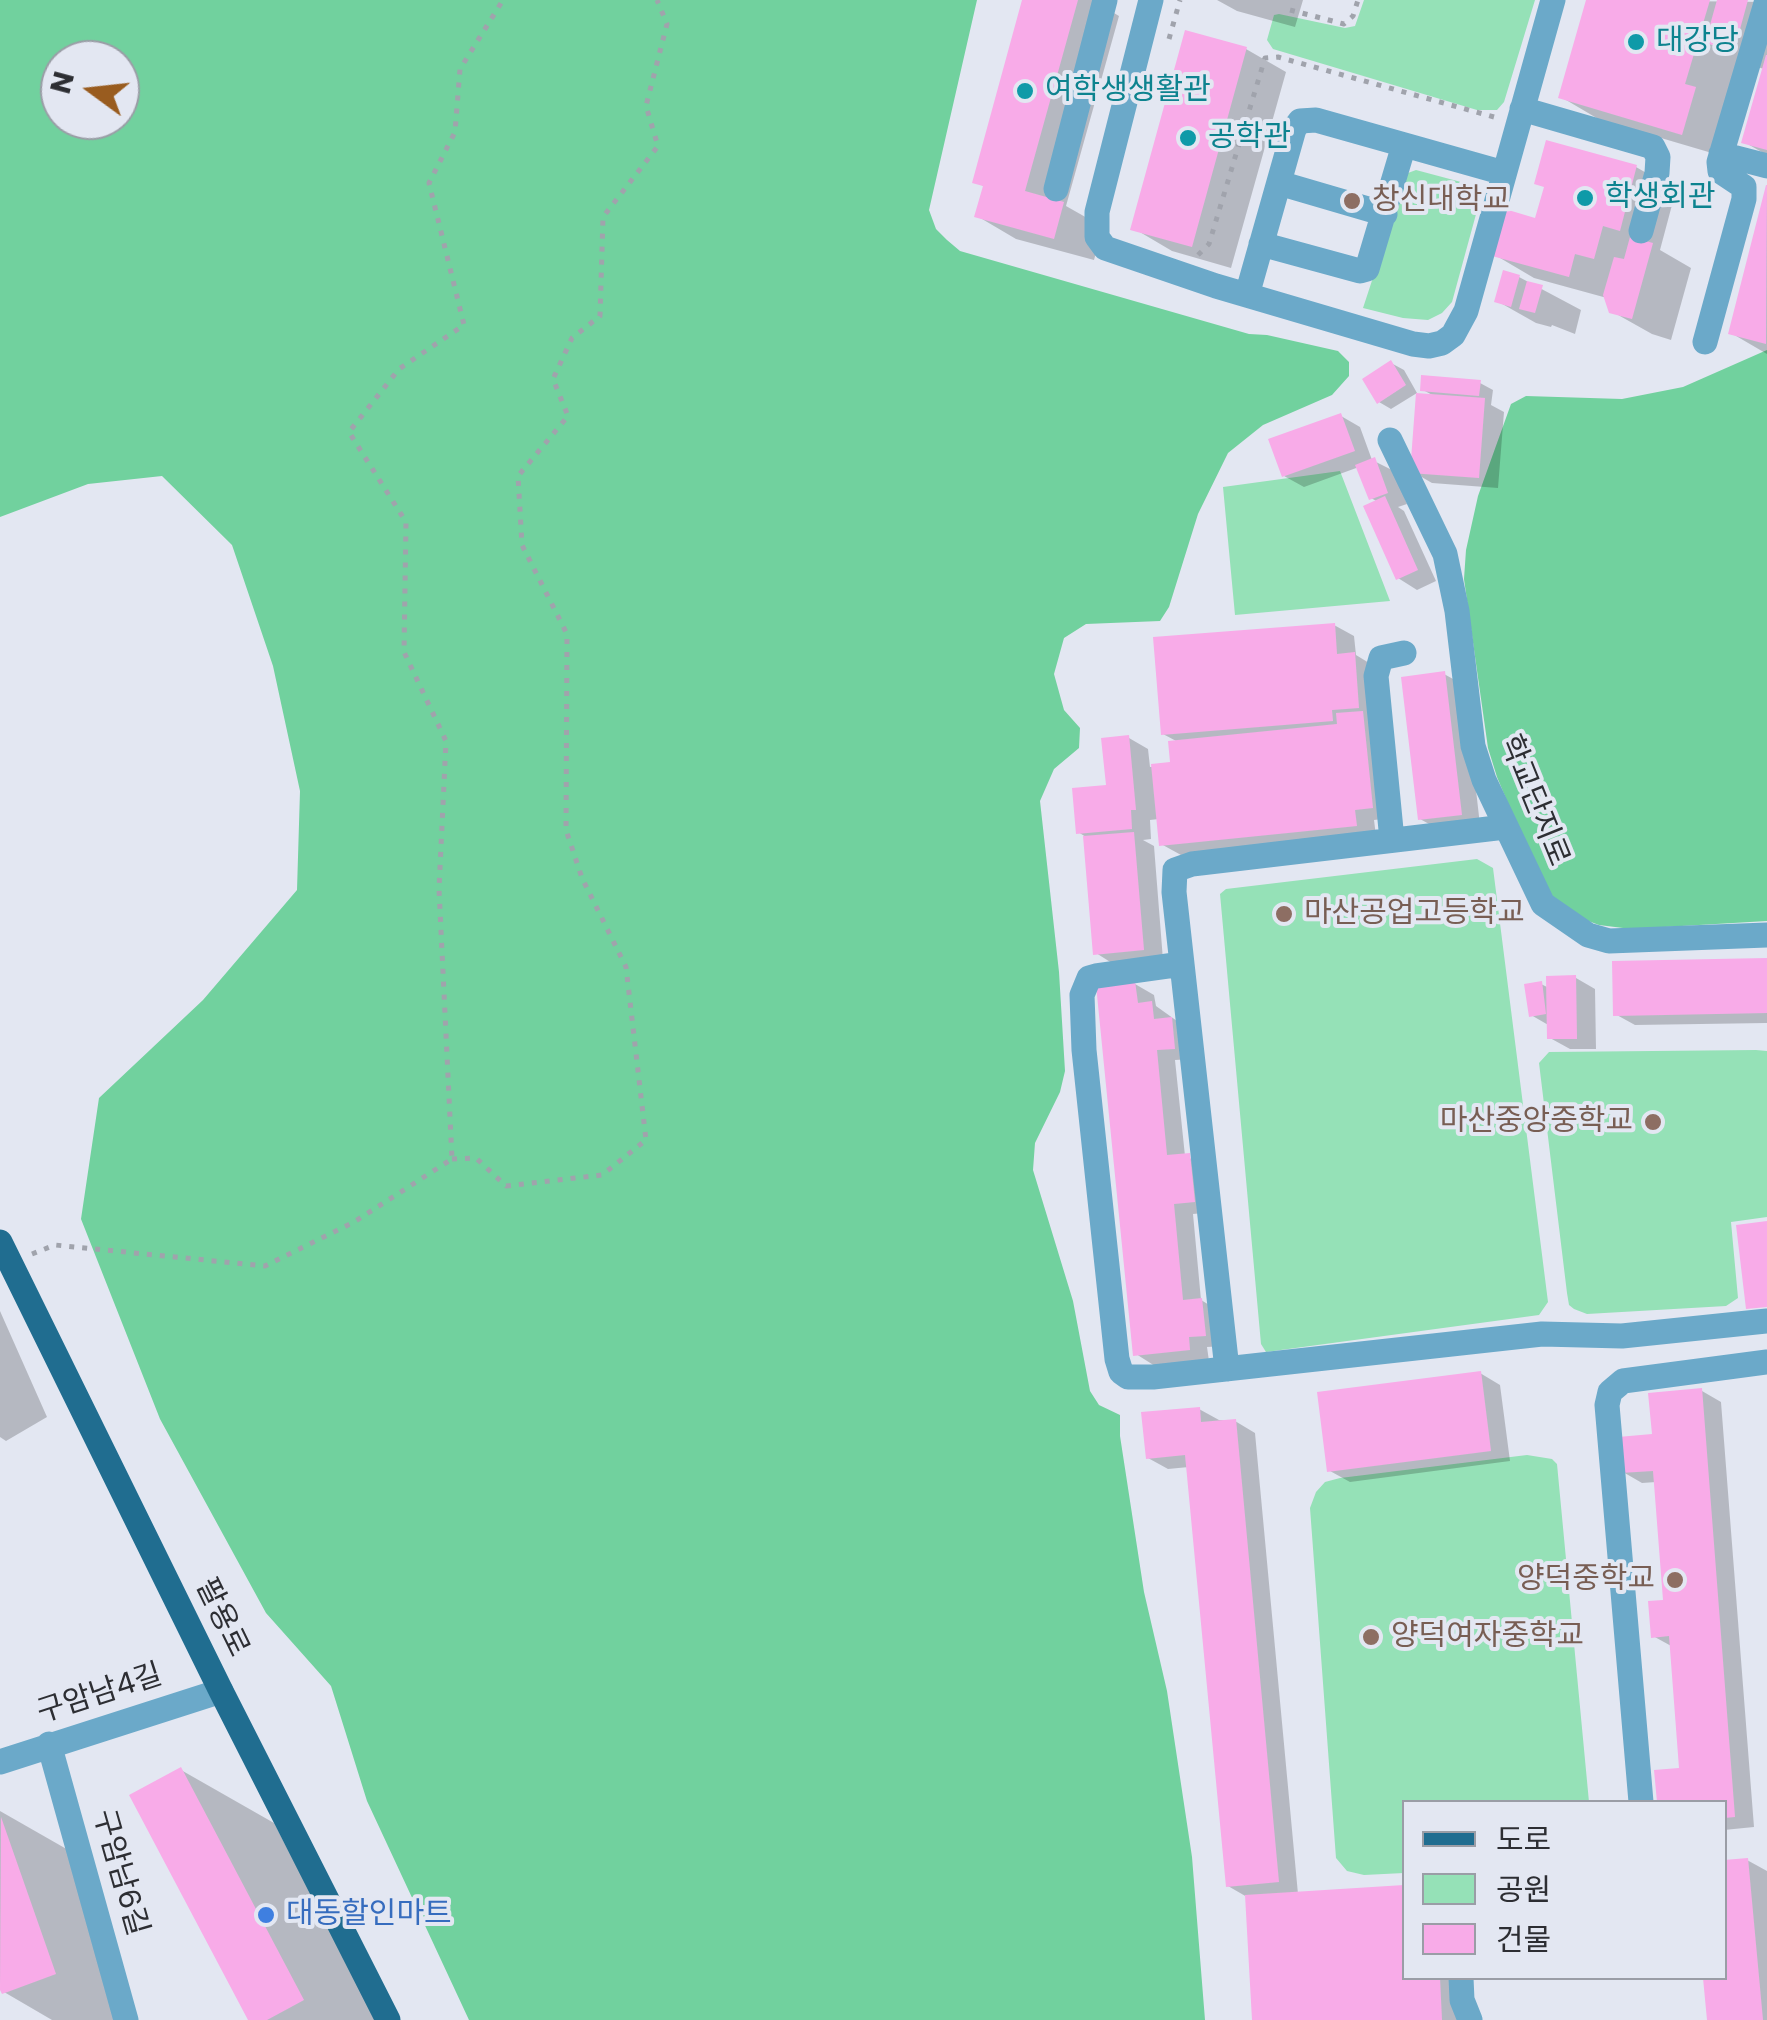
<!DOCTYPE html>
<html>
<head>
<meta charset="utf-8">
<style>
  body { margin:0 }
  #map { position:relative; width:1767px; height:2020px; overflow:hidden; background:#e3e7f2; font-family:Poppins,"Noto Sans KR",sans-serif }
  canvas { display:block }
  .legend { position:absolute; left:1402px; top:1800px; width:325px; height:180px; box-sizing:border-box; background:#e3e7f2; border:2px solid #9a9da6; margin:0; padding:12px 18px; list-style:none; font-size:30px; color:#2d2e33 }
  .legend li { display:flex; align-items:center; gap:20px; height:50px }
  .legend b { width:50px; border:2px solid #9a9da6 }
  .north { position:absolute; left:40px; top:40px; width:100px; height:100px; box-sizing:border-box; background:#e3e7f2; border:2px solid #9a9da6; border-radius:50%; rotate:285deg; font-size:28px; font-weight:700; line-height:40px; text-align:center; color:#2d2e33 }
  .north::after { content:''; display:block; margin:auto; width:35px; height:45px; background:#995c1f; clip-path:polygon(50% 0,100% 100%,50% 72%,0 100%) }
</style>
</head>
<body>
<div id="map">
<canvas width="1767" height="2020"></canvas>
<ul class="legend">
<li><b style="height:12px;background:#206d90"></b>도로</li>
<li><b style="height:28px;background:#95e1b7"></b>공원</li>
<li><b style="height:28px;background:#f8abe8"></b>건물</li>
</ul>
<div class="north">N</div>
</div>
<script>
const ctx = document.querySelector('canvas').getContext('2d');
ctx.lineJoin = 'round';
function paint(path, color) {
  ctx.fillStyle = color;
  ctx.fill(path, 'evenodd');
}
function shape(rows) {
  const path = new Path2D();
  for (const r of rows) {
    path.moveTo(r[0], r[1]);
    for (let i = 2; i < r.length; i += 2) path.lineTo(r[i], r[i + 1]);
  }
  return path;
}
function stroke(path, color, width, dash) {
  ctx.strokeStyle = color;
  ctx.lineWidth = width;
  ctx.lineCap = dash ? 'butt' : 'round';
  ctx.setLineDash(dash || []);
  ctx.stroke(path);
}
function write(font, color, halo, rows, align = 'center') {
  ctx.font = font + ' Poppins,"Noto Sans KR",sans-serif';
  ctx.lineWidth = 8;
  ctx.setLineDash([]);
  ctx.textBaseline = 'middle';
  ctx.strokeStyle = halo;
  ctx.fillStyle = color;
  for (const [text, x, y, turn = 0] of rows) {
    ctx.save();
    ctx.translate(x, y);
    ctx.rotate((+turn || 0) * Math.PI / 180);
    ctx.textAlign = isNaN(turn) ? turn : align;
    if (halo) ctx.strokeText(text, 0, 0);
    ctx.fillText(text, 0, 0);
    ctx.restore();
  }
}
const green = shape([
  [1364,0,1535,0,1504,102,1497,110,1477,110,1273,49,1267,40,1274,15,1279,14,1345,28,1355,26],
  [1416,170,1476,186,1481,196,1452,302,1442,313,1428,320,1403,318,1363,308,1405,180,1408,173],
  [1340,471,1390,601,1235,615,1223,487],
  [1477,859,1493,868,1548,1302,1539,1315,1266,1352,1261,1344,1220,894,1226,889],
  [1756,1050,1767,1051,1767,1217,1731,1222,1738,1298,1726,1306,1587,1314,1574,1309,1569,1305,1567,1293,1539,1063,1549,1052],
  [1527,1455,1552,1459,1557,1464,1589,1802,1404,1802,1404,1873,1364,1875,1347,1871,1336,1858,1310,1508,1316,1492,1325,1482,1340,1478]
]);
const forest = shape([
  [0,0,977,0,929,210,936,229,947,240,960,251,1249,334,1267,335,1338,351,1349,362,1349,376,1332,395,1263,425,1228,453,1198,514,1169,607,1160,621,1086,624,1064,638,1054,674,1064,710,1080,728,1079,748,1054,769,1040,801,1059,972,1065,1071,1060,1092,1035,1143,1033,1170,1073,1301,1090,1391,1099,1405,1120,1415,1120,1436,1144,1592,1167,1691,1192,1857,1205,2020,469,2020,367,1801,331,1686,266,1613,160,1419,81,1219,99,1098,203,1000,297,890,300,791,273,666,232,545,162,476,88,484,0,517],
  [60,60,120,60,120,120,60,120],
  [1767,350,1767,921,1631,929,1599,925,1575,916,1554,899,1537,873,1497,777,1488,748,1464,579,1466,550,1478,496,1511,404,1526,396,1622,399,1683,387]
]);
const shadow = shape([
  [1025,0,1092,0,1119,16,1066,206,1103,227,1094,260,1016,239,977,216,985,187,974,181],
  [1217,0,1303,0,1295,27,1237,11],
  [1589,0,1767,2,1767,155,1744,142,1764,69,1747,64,1722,156,1600,120,1561,97],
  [1246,49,1286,72,1231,268,1172,251,1133,228],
  [1636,167,1676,190,1660,250,1691,268,1671,340,1652,334,1611,311,1607,298,1534,278,1495,255,1537,221,1546,188],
  [1767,190,1767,354,1731,333],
  [1519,277,1581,310,1575,334,1552,325,1551,327,1536,323,1497,301],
  [1391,363,1404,370,1417,393,1391,409,1379,402],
  [1480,383,1493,390,1491,405,1504,412,1498,488,1432,483,1413,472,1436,397,1423,390],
  [1341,416,1360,427,1372,460,1394,471,1407,504,1398,507,1404,511,1436,581,1417,590,1398,578,1378,502,1371,498,1359,467,1304,487,1284,476],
  [1334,625,1354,636,1356,655,1374,666,1391,818,1374,820,1376,836,1181,855,1161,844,1159,819,1150,820,1151,839,1143,840,1154,846,1163,960,1115,965,1096,953,1086,837,1078,832,1108,787,1129,738,1148,749,1150,767,1173,764,1178,742,1163,734],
  [1444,674,1464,685,1480,825,1440,830,1420,819],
  [1767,960,1767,1023,1635,1025,1615,1014],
  [1576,978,1595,989,1596,1049,1570,1049,1550,1038,1550,1026,1531,1015,1541,984,1549,988],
  [1135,984,1154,995,1156,1006,1191,1031,1194,1059,1175,1060,1185,1156,1209,1167,1214,1212,1193,1214,1201,1300,1221,1312,1225,1346,1207,1347,1209,1361,1155,1366,1136,1354],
  [0,1311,47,1417,6,1441,0,1437],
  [1480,1373,1500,1385,1510,1461,1350,1482,1330,1471],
  [1702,1391,1721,1402,1754,1827,1724,1830,1724,1802,1659,1801,1682,1771,1673,1647,1653,1636,1665,1602,1656,1482,1642,1483,1623,1472],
  [1199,1409,1219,1420,1235,1421,1255,1433,1298,1894,1404,1888,1404,1978,1458,1978,1460,2020,1254,2020,1247,1897,1228,1886,1189,1467,1168,1469,1148,1458],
  [181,1770,274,1823,377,2020,250,2020],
  [0,1811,70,1851,120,2020,52,2020,4,1992,0,1982],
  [1747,1860,1767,1871,1767,2020,1710,2020,1706,1978,1724,1978]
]);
const building = shape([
  [1022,0,1078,0,1025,191,1064,202,1054,239,974,217,983,186,972,183],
  [1586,0,1710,0,1685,84,1696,87,1682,135,1558,98],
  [1717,0,1748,0,1734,51,1705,43],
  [1185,30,1247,47,1192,247,1130,230],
  [1766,55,1767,55,1767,150,1741,143],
  [1546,140,1637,165,1620,231,1603,226,1594,259,1575,254,1569,277,1492,256,1505,209,1535,218,1544,187,1534,184],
  [1766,185,1767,185,1766,344,1728,334],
  [1630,237,1653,243,1632,319,1609,313,1603,295,1614,257,1624,259],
  [1503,270,1520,275,1511,307,1494,302],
  [1527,281,1543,285,1535,313,1519,309],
  [1391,360,1406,385,1377,404,1362,379],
  [1421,375,1481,380,1479,396,1420,391],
  [1416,393,1485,398,1479,478,1410,473],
  [1341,413,1355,451,1282,477,1268,439],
  [1375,457,1388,493,1369,500,1355,465],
  [1385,496,1418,570,1396,580,1363,506],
  [1335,623,1337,654,1355,652,1359,708,1332,710,1333,721,1161,735,1153,637],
  [1445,671,1462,815,1418,820,1401,677],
  [1363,711,1373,808,1355,810,1357,826,1159,846,1151,764,1170,762,1168,741,1337,724,1336,713],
  [1129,735,1136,810,1131,810,1132,829,1076,834,1072,788,1106,785,1101,738],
  [1134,832,1144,950,1093,955,1083,836],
  [1767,958,1767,1013,1613,1016,1612,961],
  [1576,975,1577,1039,1547,1039,1546,976],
  [1135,981,1138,1003,1152,1001,1154,1019,1172,1017,1175,1049,1157,1050,1167,1155,1190,1153,1195,1202,1174,1204,1183,1300,1202,1298,1206,1336,1189,1337,1190,1350,1133,1356,1096,985],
  [1542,981,1546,1014,1529,1017,1524,984],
  [1767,1221,1767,1307,1746,1309,1736,1225],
  [1481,1371,1491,1451,1327,1472,1317,1392],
  [1702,1388,1735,1817,1724,1818,1724,1802,1657,1802,1654,1770,1679,1768,1669,1636,1651,1638,1648,1601,1663,1600,1653,1471,1620,1473,1618,1437,1652,1434,1648,1393],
  [1200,1407,1201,1422,1236,1419,1279,1882,1226,1887,1185,1455,1146,1459,1141,1412],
  [181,1767,304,2000,267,2020,248,2020,129,1795],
  [1,1817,56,1974,2,1994,0,1990],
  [1748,1858,1763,2020,1707,2020,1703,1978,1724,1978,1724,1860],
  [1404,1885,1404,1978,1440,1978,1442,2020,1252,2020,1245,1895]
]);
const path = shape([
  [1290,10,1344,24,1353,16,1358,0],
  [1169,39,1180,0],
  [1198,255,1209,244,1265,58,1278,57,1494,117],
  [452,1159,476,1158,506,1186,602,1175,646,1140,626,967,582,878,566,830,567,634,522,545,518,476,568,416,553,379,572,338,600,316,603,217,658,146,646,106,667,24,657,0],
  [32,1254,55,1245,265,1266,354,1222,452,1159,439,889,446,741,404,652,406,522,349,432,399,369,464,325,429,183,455,132,460,69,503,0]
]);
const minor = shape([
  [1151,0,1097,212,1097,237,1105,248,1216,286,1413,344,1429,346,1442,343,1453,335,1466,311,1553,0],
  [1522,109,1653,147,1658,157,1657,173,1641,231],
  [1721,154,1767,166],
  [1279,183,1385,214],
  [1056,189,1105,0],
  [1261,244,1360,271,1367,269,1404,145],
  [1247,295,1294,129,1300,121,1316,120,1504,173],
  [1705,342,1744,199,1744,187,1720,171,1719,162,1767,0],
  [1390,440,1445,554,1457,611,1473,746,1484,780,1543,904,1588,935,1609,941,1767,935],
  [1392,840,1376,676,1381,658,1404,653],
  [1182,964,1096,976,1089,978,1082,995,1084,1050,1117,1359,1121,1372,1128,1377,1153,1377,1542,1334,1622,1336,1767,1321],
  [1227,1369,1174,892,1175,870,1192,864,1505,827],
  [49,1744,126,2020],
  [0,1762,221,1691],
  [1641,1802,1607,1405,1610,1392,1623,1381,1767,1362],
  [1461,1978,1462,2000,1470,2020]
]);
const major = shape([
  [0,1242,221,1691,388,2020]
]);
const markers = [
  [1636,42,10,"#0f9aa8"],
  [1025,91,10,"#0f9aa8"],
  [1188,138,10,"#0f9aa8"],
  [1585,198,10,"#0f9aa8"],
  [1352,201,10,"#8d6e63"],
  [1284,914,10,"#8d6e63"],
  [1653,1122,10,"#8d6e63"],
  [1675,1580,10,"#8d6e63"],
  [1371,1637,10,"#8d6e63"],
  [266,1915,10,"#3f7fe0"]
];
const cultureNames = [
  ["대강당",1656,42],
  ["여학생생활관",1045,91],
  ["공학관",1208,138],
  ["학생회관",1605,198]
];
const educationNames = [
  ["창신대학교",1372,201],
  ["마산공업고등학교",1304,914],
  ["마산중앙중학교",1633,1122,"right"],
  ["양덕중학교",1655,1580,"right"],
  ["양덕여자중학교",1391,1637]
];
const streetNames = [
  ["학교단지로",1533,801,68],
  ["팔용로",221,1618,64],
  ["구암남4길",100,1695,-18],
  ["구암남6길",119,1873,74]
];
const shopNames = [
  ["대동할인마트",286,1915]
];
paint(green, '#95e1b7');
paint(forest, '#71d19e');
paint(shadow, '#0003');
paint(building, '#f8abe8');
stroke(path, '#a0a3ac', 5, [5, 8]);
stroke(minor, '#6ba9c9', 25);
stroke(major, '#206d90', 25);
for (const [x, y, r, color] of markers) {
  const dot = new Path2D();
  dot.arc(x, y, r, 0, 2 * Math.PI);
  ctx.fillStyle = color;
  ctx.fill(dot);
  stroke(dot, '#e3e7f2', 4);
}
write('30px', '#0d838f', '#e3e7f2', cultureNames, 'left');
write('30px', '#785e54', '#e3e7f2', educationNames, 'left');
write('30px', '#2d2e33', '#e3e7f2', streetNames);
write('30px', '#366cbe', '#e3e7f2', shopNames, 'left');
</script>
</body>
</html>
